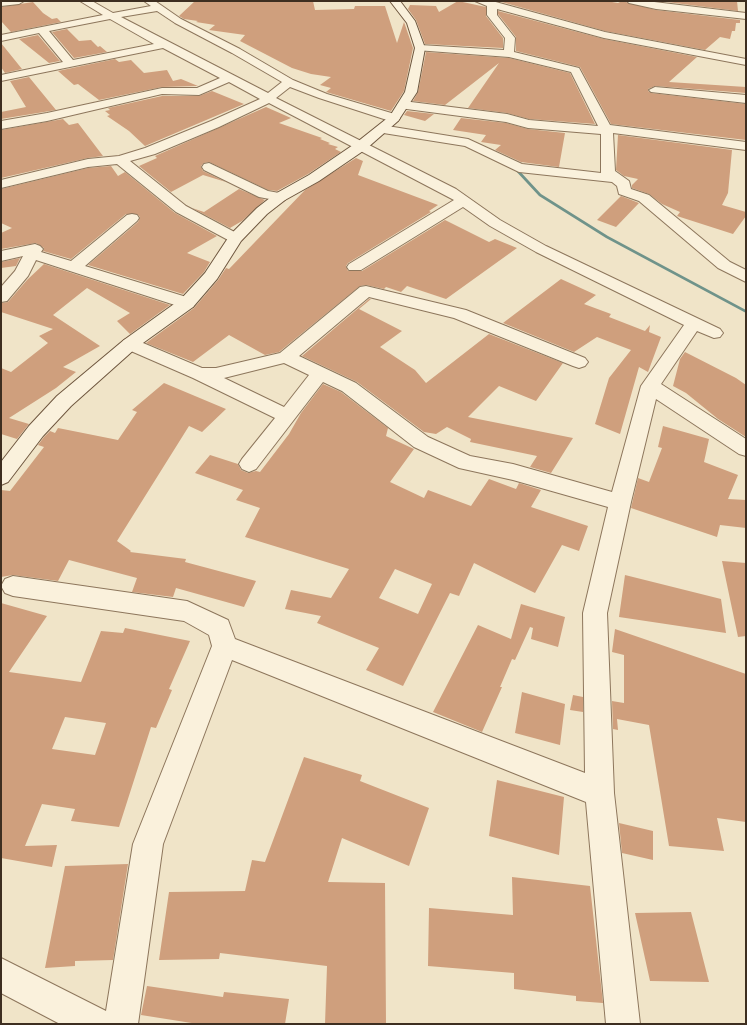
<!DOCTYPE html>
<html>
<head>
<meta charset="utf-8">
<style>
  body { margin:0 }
  #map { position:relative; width:747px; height:1025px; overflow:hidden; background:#f0e4c8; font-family:"Zilla Slab",serif }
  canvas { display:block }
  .frame { position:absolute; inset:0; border:2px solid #3d2e20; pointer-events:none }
</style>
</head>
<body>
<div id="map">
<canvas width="747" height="1025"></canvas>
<div class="frame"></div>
</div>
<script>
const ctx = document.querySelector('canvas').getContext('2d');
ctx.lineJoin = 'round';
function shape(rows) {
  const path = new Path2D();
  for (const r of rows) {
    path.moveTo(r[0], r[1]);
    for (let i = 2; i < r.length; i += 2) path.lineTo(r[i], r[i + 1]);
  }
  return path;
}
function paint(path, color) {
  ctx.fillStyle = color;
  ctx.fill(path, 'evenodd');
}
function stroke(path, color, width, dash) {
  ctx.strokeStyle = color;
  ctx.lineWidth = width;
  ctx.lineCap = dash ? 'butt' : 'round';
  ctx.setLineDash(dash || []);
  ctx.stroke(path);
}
const stream = shape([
  [514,167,516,167,541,194,608,236,746,310,746,313,606,238,539,196,514,169,514,167]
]);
const building = shape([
  [195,1,313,1,315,10,354,9,355,6,385,6,397,43,404,22,413,48,404,91,391,111,326,92,331,88,320,85,331,77,311,74,292,68,240,41,245,35,209,30,215,25,196,22,198,21,184,19,179,16],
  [458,1,486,7,486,16,503,38,503,48,425,44,416,20,408,9,410,5,436,6,439,12],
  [498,1,606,1,618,3,622,1,656,10,740,20,740,23,736,23,735,31,732,31,730,39,720,37,705,50,605,31],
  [659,1,737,1,738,11],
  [33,2,43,13,52,19,57,18,61,22,11,32,1,21,1,7],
  [498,11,604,39,697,57,669,82,746,87,746,93,655,86,648,89,648,91,651,93,746,104,746,140,611,124,580,67,516,51,516,37,498,14],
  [67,29,79,41,91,40,98,47,100,46,107,52,74,58,52,32],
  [38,35,60,61,49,63,19,39],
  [1,43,22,69,5,73,1,67],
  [426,52,509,58,570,73,595,124,529,119,507,113,468,108,499,63,445,105,413,101,418,92],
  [115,59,119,62,131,60,144,73,167,70,173,81,181,79,198,86,162,87,99,100,78,84,74,85,58,71],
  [29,77,56,110,1,119,1,112,26,107,10,81],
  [212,91,244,104,145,146,129,131,107,116,110,115,105,111,110,110,108,108,162,96,199,96],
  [266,107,291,118,279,123,322,138,320,139,330,143,328,144,338,147,335,149,341,152,308,174,277,191,268,190,209,162,204,163,201,166,203,171,226,182,203,175,171,192,139,166,157,158,155,156],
  [407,111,434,114,425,121,404,115],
  [461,118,506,123,528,129,565,133,559,167,521,162,495,150,501,145,481,142,486,135,453,130],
  [63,119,69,125,78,123,103,156,88,158,1,178,1,130],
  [618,135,732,150,728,193,722,205,746,212,746,216,733,234,677,216,680,212,662,204,649,194,632,188,632,185,638,179,624,176,616,170],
  [356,158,363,161,358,175,438,205,429,211,431,212,348,263,346,266,348,271,362,271,445,220,489,242,495,239,517,248,446,299,407,286,401,292,386,287,384,289,366,285,360,286,279,352,265,355,229,335,193,362,146,343,194,308,218,280,226,268,229,269,305,190],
  [111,166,118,176,125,172,175,213,217,236,187,253,210,262,204,272,183,294,88,265,138,222,140,217,137,214,126,214,71,259,43,251,44,248,36,243,1,249,1,233,12,228,1,223,1,189,88,168],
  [239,189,265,200,242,221,230,228,192,208,204,212],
  [621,196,639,203,616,227,597,220],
  [20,258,16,266,1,268,1,262],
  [44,264,170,305,130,334,117,321,130,313,87,288,53,315,100,346,63,367,76,372,56,388,9,418,29,424,17,439,1,434,1,368,11,372,48,343,39,336,53,329,1,312,1,303,8,302,27,280],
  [561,279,596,295,584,304,611,314,609,317,645,331,650,325,649,332,661,337,648,372,639,367,620,434,595,424,609,378,631,350,597,337,574,352,503,323],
  [369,299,371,299,359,309,402,331,380,347,415,370,426,383,489,334,563,363,536,401,499,386,468,417,573,438,551,473,530,467,537,456,470,442,471,439,447,427,436,434,424,432,357,382,302,356],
  [685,352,736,378,746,385,746,437,718,419,686,393,673,386,680,359],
  [164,383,226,409,202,432,189,426,117,541,131,551,130,552,186,559,185,562,256,581,244,607,176,588,173,597,132,592,137,578,69,560,58,581,13,575,1,577,1,490,10,491,44,447,38,445,44,437,50,431,55,433,58,428,118,440,137,412,132,410],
  [323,384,341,392,388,428,386,436,414,449,390,482,424,498,428,490,471,506,489,479,516,489,519,483,541,490,531,507,588,526,579,551,562,545,535,593,474,563,459,596,450,593,403,686,366,670,379,648,317,623,321,616,285,609,291,590,331,598,349,569,245,537,260,508,236,500,243,490,195,473,210,455,238,464,241,470,248,473,256,471,260,472,289,434,301,413],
  [395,569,432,584,418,614,379,598],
  [663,426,709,439,704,462,738,475,728,499,746,500,746,528,720,525,717,537,631,508,638,478,649,482,662,448,658,447],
  [722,561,746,563,746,636,738,637],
  [625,575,721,599,726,633,619,617],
  [1,603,47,616,9,672,81,682,101,631,123,633,125,628,190,641,169,689,172,690,156,728,151,727,119,827,71,821,75,809,42,804,25,846,57,845,52,867,1,858],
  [65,717,106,723,95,755,52,749],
  [521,604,565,617,558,647,531,639,533,628,530,627,515,660,512,659,500,687,502,687,482,732,433,712,478,625,511,639],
  [615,629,746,674,746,822,717,818,724,851,669,846,649,725,617,719,618,730,613,729,612,701,624,703,624,655,612,652],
  [522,692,565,704,560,745,515,733],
  [573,695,583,697,583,712,570,710],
  [304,757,362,775,360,781,429,808,409,866,342,838,328,882,385,883,386,1024,325,1024,327,966,220,953,219,959,159,960,169,892,245,891,252,860,265,862],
  [497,780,564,797,559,855,489,836],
  [619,823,653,831,653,860,622,853],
  [128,864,113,960,75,961,75,966,45,968,65,866],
  [512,877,590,886,603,1003,576,1001,576,996,514,989,514,973,428,966,429,908,513,915],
  [691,912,709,982,650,981,635,913],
  [147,986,223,997,224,992,289,999,285,1024,198,1024,141,1015]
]);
const street = shape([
  [1,1,24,1,19,4,1,6,1,1],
  [80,1,92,1,113,13,151,6,144,1,155,1,181,19,240,49,293,80,327,94,398,115,400,118,398,121,390,121,319,98,290,87,276,98,456,189,500,220,546,246,720,329,723,333,720,337,714,338,697,331,661,384,746,439,746,456,739,454,656,399,631,502,607,613,614,793,640,1024,606,1024,586,802,232,660,163,844,138,1024,60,1024,1,993,1,958,106,1011,133,844,212,646,209,635,184,621,13,596,5,593,1,586,5,579,13,576,187,601,228,620,235,639,585,773,583,613,608,507,513,480,459,468,414,447,342,391,323,382,256,469,249,472,242,469,239,464,242,459,275,418,193,378,124,348,121,344,124,340,130,338,136,340,202,368,216,368,280,353,360,287,366,286,466,310,585,358,588,362,585,366,579,368,573,366,454,318,369,297,299,356,356,383,428,437,470,456,513,464,612,492,641,386,684,325,536,252,490,226,463,207,361,270,349,270,347,267,349,264,454,200,269,103,219,127,155,154,130,161,186,206,240,235,243,238,240,241,230,241,176,212,117,164,88,167,1,188,1,180,88,159,119,156,145,148,211,121,260,99,229,82,199,95,162,94,47,121,1,129,1,121,47,113,162,88,197,88,220,78,163,48,1,81,1,75,63,62,39,33,1,41,1,35,103,15,80,1],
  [157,11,175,23,232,53,282,82,268,93,121,17,157,11],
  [110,19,154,44,73,60,49,31,110,19],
  [284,363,309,375,284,407,224,378,284,363],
  [475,1,492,1,605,32,746,59,746,65,604,38,497,9,497,15,515,38,514,52,579,68,610,125,746,142,746,150,613,133,615,171,629,181,631,189,649,195,730,262,746,270,746,282,718,268,639,201,619,194,617,186,612,182,519,172,465,146,377,132,375,129,381,125,468,139,522,164,601,173,601,134,528,128,506,122,399,108,397,105,403,101,507,114,529,120,598,126,571,72,509,57,416,50,415,48,416,46,420,45,504,50,505,38,487,15,487,6,475,1],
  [627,1,646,1,746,13,746,19,656,9,629,3,627,1],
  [655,87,746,95,746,103,651,92,649,90,655,87],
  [209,163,268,191,285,194,287,197,285,200,280,201,259,197,204,170,202,167,204,164,209,163],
  [132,214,137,215,139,218,137,221,85,266,193,299,195,303,193,307,187,308,181,307,36,260,28,276,7,301,1,302,1,287,15,271,23,256,1,261,1,251,35,244,40,246,43,249,41,252,71,261,127,215,132,214]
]);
const secondary = shape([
  [390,1,400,1,415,21,425,48,417,92,398,121,366,149,319,181,285,200,267,214,241,241,217,279,193,307,136,348,71,406,43,436,8,482,1,485,1,462,29,426,57,396,124,340,181,299,205,273,230,235,257,208,275,194,309,175,356,143,390,116,405,92,415,48,407,23,390,1]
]);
paint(stream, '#6f938a');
paint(building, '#cf9f7d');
stroke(street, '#8d765c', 2);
stroke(secondary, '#6f573f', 2);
paint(street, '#faf1dc');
paint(secondary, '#faf1dc');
</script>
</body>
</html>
